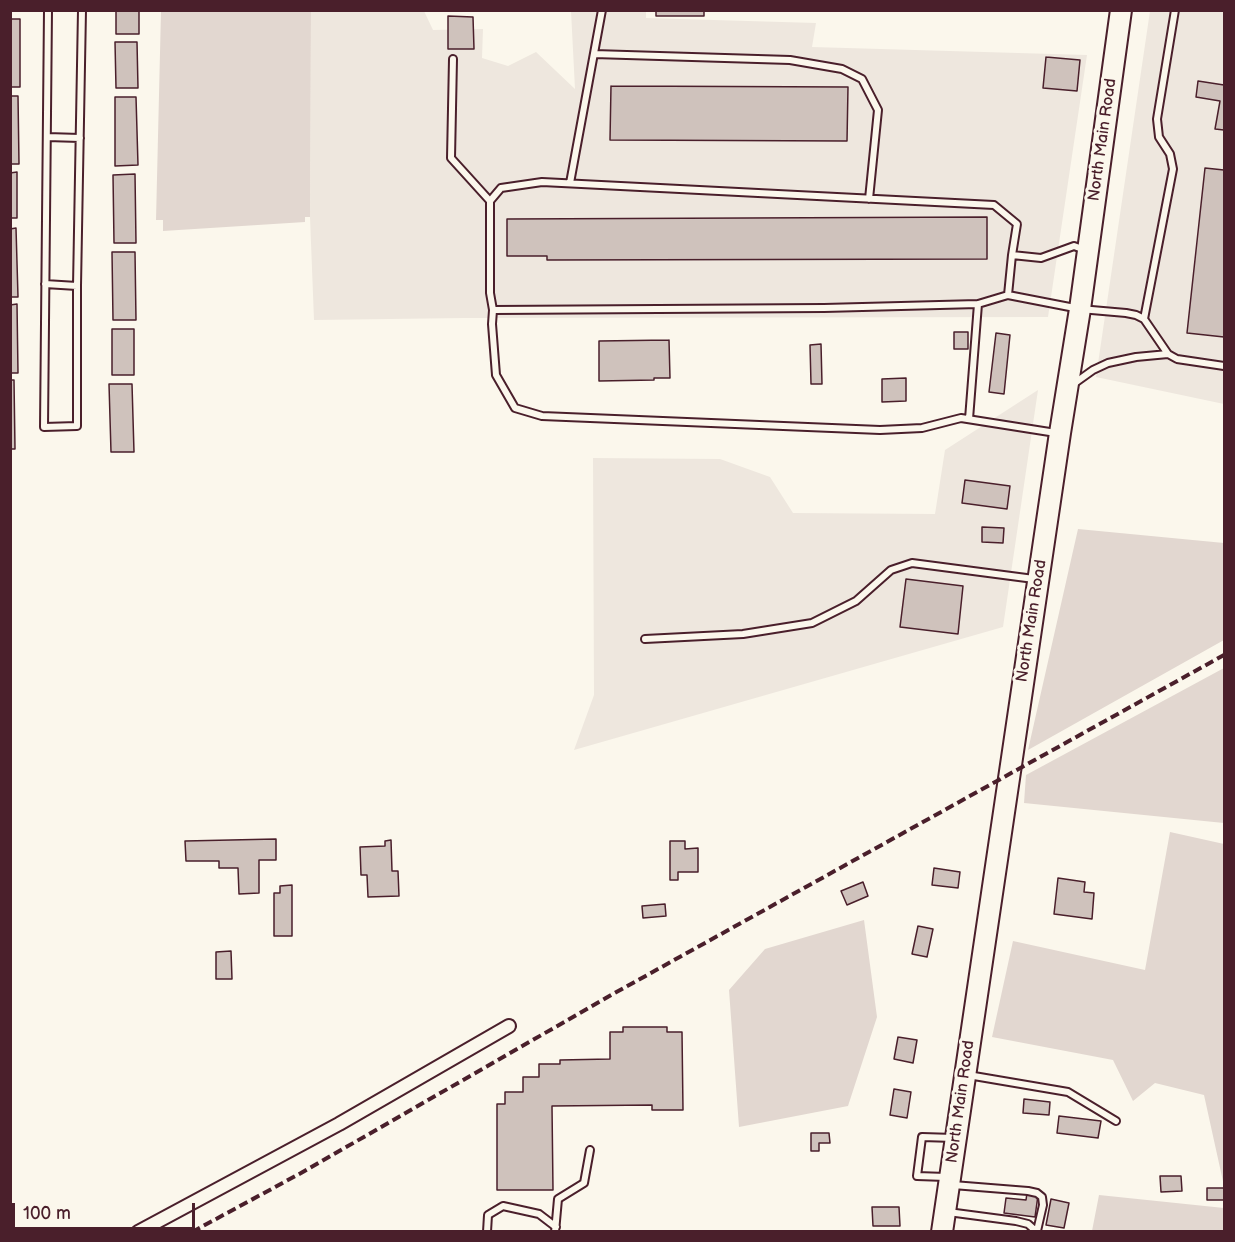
<!DOCTYPE html>
<html>
<head>
<meta charset="utf-8">
<style>
  body { margin:0 }
  #map { position:relative; width:1235px; height:1242px; overflow:hidden; background:#fbf7ec; font-family:"Balsamiq Sans",sans-serif }
  canvas { display:block }
  .frame { position:absolute; inset:0; border:12px solid #4a1f2b; pointer-events:none }
  .scale { position:absolute; left:12px; top:1203px; width:183px; height:27px; box-sizing:border-box; border:3px solid #4a1f2b; border-top:0; padding-left:8px; font-size:18px; line-height:21px; white-space:nowrap; color:#4a1f2b; -webkit-text-stroke:4px #fbf7ec; paint-order:stroke }
</style>
</head>
<body>
<div id="map">
<canvas width="1235" height="1242"></canvas>
<div class="frame"></div>
<div class="scale">100 m</div>
</div>
<script>
const ctx = document.querySelector('canvas').getContext('2d');
ctx.lineJoin = 'round';
function paint(path, color) {
  ctx.fillStyle = color;
  ctx.fill(path, 'evenodd');
}
function shape(rows) {
  const path = new Path2D();
  for (const r of rows) {
    path.moveTo(r[0], r[1]);
    for (let i = 2; i < r.length; i += 2) path.lineTo(r[i], r[i + 1]);
  }
  return path;
}
function stroke(path, color, width, dash) {
  ctx.strokeStyle = color;
  ctx.lineWidth = width;
  ctx.lineCap = dash ? 'butt' : 'round';
  ctx.setLineDash(dash || []);
  ctx.stroke(path);
}
function write(font, color, halo, rows, align = 'center') {
  ctx.font = font + ' "Balsamiq Sans",sans-serif';
  ctx.lineWidth = 6;
  ctx.setLineDash([]);
  ctx.textBaseline = 'middle';
  ctx.strokeStyle = halo;
  ctx.fillStyle = color;
  for (const [text, x, y, turn = 0] of rows) {
    ctx.save();
    ctx.translate(x, y);
    ctx.rotate((+turn || 0) * Math.PI / 180);
    ctx.textAlign = isNaN(turn) ? turn : align;
    if (halo) ctx.strokeText(text, 0, 0);
    ctx.fillText(text, 0, 0);
    ctx.restore();
  }
}
const built = shape([
  [311,11,424,11,433,30,483,29,482,58,508,66,536,52,575,89,571,11,646,11,646,18,816,23,812,47,1087,55,1048,317,465,318,314,320,310,217],
  [1150,11,1224,11,1224,404,1096,377],
  [1038,390,1003,627,574,750,594,695,593,458,720,459,770,477,793,513,935,514,945,450]
]);
const green = shape([
  [161,11,311,11,310,217,305,217,305,222,163,231,163,220,156,220],
  [1078,529,1224,543,1224,640,1028,750],
  [1224,668,1224,823,1024,803,1026,775],
  [1170,832,1224,844,1224,1186,1204,1095,1155,1083,1133,1101,1113,1060,992,1037,1013,941,1145,970],
  [864,920,877,1017,848,1106,739,1127,729,990,765,949],
  [1099,1195,1224,1208,1224,1231,1092,1231]
]);
const building = shape([
  [116,10,139,10,139,34,116,34,116,10],
  [656,10,704,10,704,16,656,16,656,10],
  [448,16,473,17,474,49,448,49,448,16],
  [10,19,20,19,20,87,10,87,10,19],
  [115,42,137,42,138,88,116,88,115,42],
  [1046,57,1080,60,1077,91,1043,88,1046,57],
  [1198,81,1224,85,1224,130,1215,129,1220,101,1196,97,1198,81],
  [611,86,848,87,847,141,610,140,611,86],
  [10,96,18,96,19,164,10,164,10,96],
  [115,97,136,97,138,165,115,166,115,97],
  [1205,168,1224,170,1224,337,1187,333,1205,168],
  [17,172,17,218,10,218,10,173,17,172],
  [135,174,136,243,114,243,113,175,135,174],
  [987,217,987,259,547,260,547,256,507,256,507,219,987,217],
  [16,228,18,297,10,297,10,229,16,228],
  [112,252,135,252,136,320,113,320,112,252],
  [17,304,18,373,10,373,10,305,17,304],
  [112,329,134,329,134,375,112,375,112,329],
  [954,332,968,332,968,349,954,349,954,332],
  [996,333,1010,335,1004,394,989,392,996,333],
  [669,340,670,378,654,378,654,380,599,381,599,341,669,340],
  [821,344,822,384,811,384,810,345,821,344],
  [906,378,906,401,882,402,882,379,906,378],
  [10,380,14,380,15,449,10,449,10,380],
  [109,384,132,384,134,452,111,452,109,384],
  [965,480,1010,486,1007,509,962,503,965,480],
  [982,527,1004,528,1003,543,982,542,982,527],
  [906,579,963,586,958,634,900,627,906,579],
  [276,839,276,860,259,860,259,893,239,894,238,868,219,868,219,861,186,861,185,841,276,839],
  [391,840,392,871,398,871,399,896,368,897,367,875,361,875,360,847,385,846,385,841,391,840],
  [670,841,685,841,685,849,698,848,698,872,678,872,678,880,670,880,670,841],
  [934,868,960,872,958,888,932,885,934,868],
  [1058,878,1085,882,1084,892,1094,893,1092,919,1054,914,1058,878],
  [863,882,868,896,847,905,841,891,863,882],
  [292,885,292,936,274,936,274,893,280,893,280,886,292,885],
  [665,904,666,916,643,918,642,906,665,904],
  [918,926,933,929,927,957,912,954,918,926],
  [231,951,232,979,216,979,216,952,231,951],
  [623,1027,667,1027,667,1032,682,1032,683,1110,652,1110,652,1105,552,1106,553,1190,497,1190,497,1104,505,1104,505,1092,523,1092,523,1077,539,1077,539,1064,560,1064,560,1060,610,1059,610,1032,623,1032,623,1027],
  [898,1037,917,1040,913,1063,894,1059,898,1037],
  [894,1089,911,1092,907,1118,890,1115,894,1089],
  [1024,1099,1050,1102,1049,1115,1023,1113,1024,1099],
  [1059,1116,1101,1121,1098,1138,1057,1133,1059,1116],
  [811,1133,829,1133,830,1143,819,1143,819,1151,811,1151,811,1133],
  [1160,1176,1181,1176,1182,1191,1161,1192,1160,1176],
  [1207,1188,1224,1188,1224,1200,1207,1200,1207,1188],
  [1027,1193,1038,1195,1035,1217,1004,1213,1006,1198,1026,1200,1027,1193],
  [1051,1199,1069,1203,1064,1228,1046,1225,1051,1199],
  [872,1207,899,1207,900,1226,873,1226,872,1207]
]);
const service = shape([
  [48,10,44,427,77,426,77,286,82,10],
  [594,54,790,60,842,69,862,79,878,110,869,199],
  [453,59,451,158,490,201],
  [47,137,80,138],
  [570,183,602,10],
  [1085,250,1074,246,1041,258,1012,255,1017,224,994,205,542,182,501,188,490,201,490,293,493,310,824,308,978,304,1008,295,1080,309,1126,313,1136,315,1144,319,1168,354,1177,359,1224,366],
  [45,284,77,286],
  [1008,295,1012,255],
  [493,310,492,324,496,375,515,408,542,416,880,430,922,428,961,418,1056,433],
  [1144,319,1173,169,1170,154,1159,137,1157,119,1175,10],
  [1072,385,1093,370,1108,363,1136,357,1168,354],
  [969,419,978,304],
  [645,639,743,634,812,623,856,601,891,570,912,563,1034,579],
  [968,1075,1068,1092,1116,1121],
  [946,1177,917,1176,922,1137,954,1138],
  [953,1185,1028,1191,1037,1193,1042,1197,1043,1205,1037,1231],
  [948,1212,1016,1221,1028,1224,1037,1232],
  [487,1232,488,1215,503,1206,539,1214,556,1227],
  [555,1232,558,1199,584,1183,590,1150]
]);
const minor = shape([
  [138,1232,339,1124,509,1026]
]);
const primary = shape([
  [942,1232,1060,433,1080,309,1121,10]
]);
const rail = shape([
  [192,1232,301,1173,613,994,1224,655]
]);
const streetNames = [
  ["North Main Road",1103,140,-82],
  ["North Main Road",1032,621,-81],
  ["North Main Road",961,1102,-82]
];
paint(built, '#eee7de');
paint(green, '#e2d7d0');
paint(building, '#cfc2bc');
stroke(building, '#4a1f2b', 1.5);
stroke(service, '#4a1f2b', 10);
stroke(minor, '#4a1f2b', 16);
stroke(primary, '#4a1f2b', 24);
stroke(service, '#fbf7ec', 6);
stroke(minor, '#fbf7ec', 12);
stroke(primary, '#fbf7ec', 20);
stroke(rail, '#4a1f2b', 4, [9, 4.5]);
write('16px', '#4a1f2b', '#fbf7ec', streetNames);
</script>
</body>
</html>
